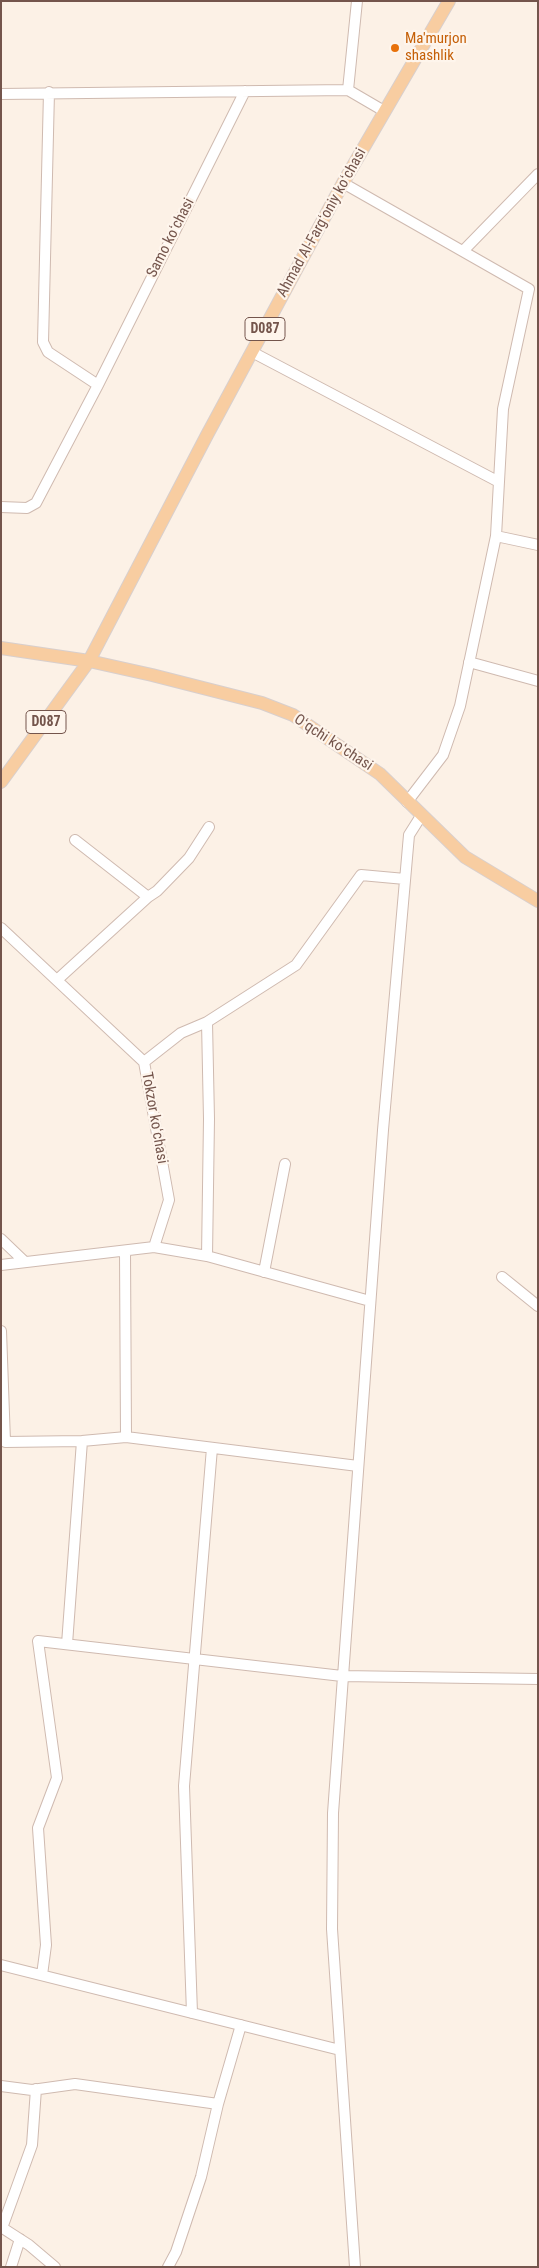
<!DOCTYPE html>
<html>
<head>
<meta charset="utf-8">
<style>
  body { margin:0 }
  #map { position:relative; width:539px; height:2268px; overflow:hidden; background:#fcf1e6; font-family:"Roboto Condensed",sans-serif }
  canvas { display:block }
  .frame { position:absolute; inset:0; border:2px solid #74554c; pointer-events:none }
</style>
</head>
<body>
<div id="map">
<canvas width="539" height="2268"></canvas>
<div class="frame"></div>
</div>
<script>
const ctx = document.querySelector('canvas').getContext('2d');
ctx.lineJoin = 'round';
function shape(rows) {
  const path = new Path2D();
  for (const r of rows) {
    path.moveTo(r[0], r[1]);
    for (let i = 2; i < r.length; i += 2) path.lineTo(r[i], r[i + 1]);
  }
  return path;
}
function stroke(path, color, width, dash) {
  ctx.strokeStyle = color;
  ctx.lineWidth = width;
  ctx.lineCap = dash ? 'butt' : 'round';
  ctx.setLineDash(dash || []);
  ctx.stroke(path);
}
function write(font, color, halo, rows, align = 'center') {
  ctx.font = font + ' "Roboto Condensed",sans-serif';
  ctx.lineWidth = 4.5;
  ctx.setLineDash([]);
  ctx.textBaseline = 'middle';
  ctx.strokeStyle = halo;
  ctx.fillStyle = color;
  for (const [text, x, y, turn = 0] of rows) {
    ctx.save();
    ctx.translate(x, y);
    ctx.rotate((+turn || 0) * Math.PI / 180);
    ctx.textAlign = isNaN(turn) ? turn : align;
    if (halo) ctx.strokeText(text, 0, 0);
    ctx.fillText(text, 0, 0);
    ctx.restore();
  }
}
const minor = shape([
  [348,90,357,1],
  [49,92,43,342,48,352,98,385],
  [1,94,348,90,384,111],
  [343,183,529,289,503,409,496,536,538,545],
  [464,250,538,174],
  [252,352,499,482],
  [1,507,27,508,36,503,98,385,245,91],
  [469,662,538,681],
  [407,802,443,755,460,706,496,536],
  [75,840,148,897,157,891,189,858,209,827],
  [1,928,144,1062,169,1200,154,1247],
  [57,980,148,897],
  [207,1022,296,965,361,875,405,879],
  [144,1062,181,1033,207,1022,209,1119,207,1256],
  [1,1239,25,1262],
  [125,1251,126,1437,358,1466],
  [1,1265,154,1247,207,1256,370,1301],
  [264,1272,285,1164],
  [502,1277,538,1306],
  [1,1331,5,1442,82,1441,126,1437],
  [67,1644,82,1441],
  [1,1965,340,2050],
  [42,1975,46,1945,38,1828,57,1778,38,1641,342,1676,538,1679],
  [192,2013,184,1786,212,1448],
  [1,2086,32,2090,75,2084,218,2104],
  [1,2227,29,2245,55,2267],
  [2,2228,32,2145,36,2089],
  [11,2267,20,2239],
  [168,2267,176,2252,201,2177,218,2104,241,2025],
  [355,2267,332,1929,333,1813,383,1130,409,835,421,816]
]);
const major = shape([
  [1,648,89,661,152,675,262,703,293,715,380,774,465,857,538,901],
  [1,782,89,661,207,435,343,183,449,1]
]);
const markers = [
  [395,48,5,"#e8710a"]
];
const shields = [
  [265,329,40],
  [46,722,40]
];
const shieldNames = [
  ["D087",265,329],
  ["D087",46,722]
];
const foodNames = [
  ["Ma'murjon",405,39],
  ["shashlik",405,56]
];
const streetNames = [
  ["Ahmad Al-Fargʻoniy koʻchasi",322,223,-61],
  ["Samo koʻchasi",171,238,-63],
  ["Oʻqchi koʻchasi",333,743,33],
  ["Tokzor koʻchasi",154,1118,80]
];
stroke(minor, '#cfbab0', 12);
stroke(major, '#d8cfcd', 14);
stroke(minor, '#fff', 10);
stroke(major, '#f8cda1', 12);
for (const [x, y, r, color] of markers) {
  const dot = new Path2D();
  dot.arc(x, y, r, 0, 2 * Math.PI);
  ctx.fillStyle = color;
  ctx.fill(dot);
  stroke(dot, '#fef5ec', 2);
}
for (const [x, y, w] of shields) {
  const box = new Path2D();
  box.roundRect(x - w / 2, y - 11.5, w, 23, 4);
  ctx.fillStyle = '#fef5ec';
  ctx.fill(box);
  stroke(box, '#74554c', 1);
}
write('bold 14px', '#74554c', null, shieldNames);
write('15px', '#c56008', '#fef5ec', foodNames, 'left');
write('15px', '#74554c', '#fef5ec', streetNames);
</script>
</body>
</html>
